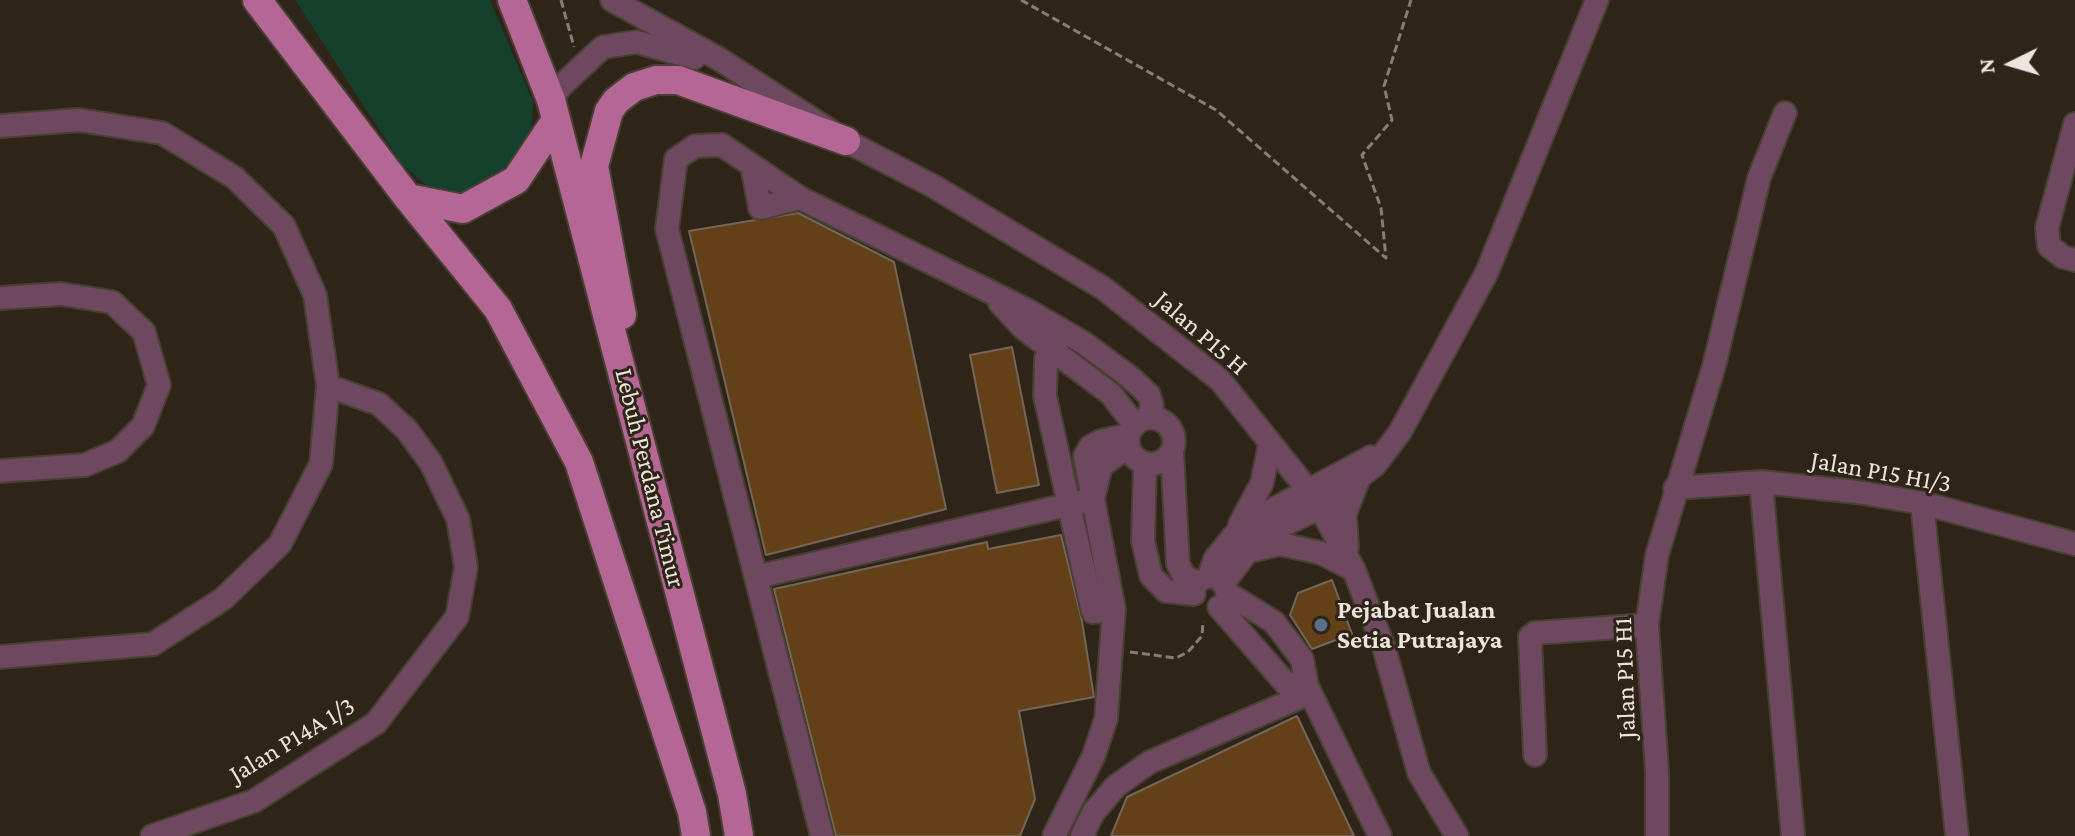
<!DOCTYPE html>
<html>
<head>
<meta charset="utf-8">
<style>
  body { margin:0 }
  #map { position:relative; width:2075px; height:836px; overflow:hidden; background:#2f2418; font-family:"Crimson Pro",serif }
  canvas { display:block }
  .north { position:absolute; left:1971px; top:24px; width:80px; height:80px; -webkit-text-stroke:6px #2f2418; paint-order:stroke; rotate:265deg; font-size:22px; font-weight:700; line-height:32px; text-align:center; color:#ece5dd }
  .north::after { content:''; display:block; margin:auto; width:28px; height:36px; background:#ece5dd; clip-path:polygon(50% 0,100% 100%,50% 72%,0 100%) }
</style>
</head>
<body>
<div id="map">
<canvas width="2075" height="836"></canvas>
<div class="north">N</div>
</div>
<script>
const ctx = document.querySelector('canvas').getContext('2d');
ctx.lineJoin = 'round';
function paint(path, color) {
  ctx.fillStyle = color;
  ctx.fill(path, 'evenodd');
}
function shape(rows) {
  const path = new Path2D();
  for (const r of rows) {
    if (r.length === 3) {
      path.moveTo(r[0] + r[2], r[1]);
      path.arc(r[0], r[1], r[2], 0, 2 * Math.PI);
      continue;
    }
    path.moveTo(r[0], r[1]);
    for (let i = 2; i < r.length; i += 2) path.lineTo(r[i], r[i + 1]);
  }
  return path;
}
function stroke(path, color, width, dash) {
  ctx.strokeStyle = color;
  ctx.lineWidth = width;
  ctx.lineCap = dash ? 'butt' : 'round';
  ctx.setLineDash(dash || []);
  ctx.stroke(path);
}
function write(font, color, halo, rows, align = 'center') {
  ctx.font = font + ' "Crimson Pro",serif';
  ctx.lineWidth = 6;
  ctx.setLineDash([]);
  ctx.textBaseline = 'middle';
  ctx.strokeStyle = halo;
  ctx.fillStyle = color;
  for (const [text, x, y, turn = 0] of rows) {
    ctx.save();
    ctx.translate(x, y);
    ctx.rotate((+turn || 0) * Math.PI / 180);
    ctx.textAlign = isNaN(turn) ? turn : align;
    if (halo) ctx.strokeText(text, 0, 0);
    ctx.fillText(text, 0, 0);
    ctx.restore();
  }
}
const green = shape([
  [295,0,490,0,533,102,531,136,515,169,462,192,427,186,401,163]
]);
const building = shape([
  [798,213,894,262,946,509,766,555,689,231,798,213],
  [1012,347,1039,485,997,493,970,355,1012,347],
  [1061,535,1082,621,1094,697,1019,711,1035,799,1020,836,836,836,774,589,987,542,988,549,1061,535],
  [1332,580,1352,634,1312,649,1290,615,1298,593,1332,580],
  [1297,716,1354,836,1111,836,1127,797,1297,716]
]);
const path = shape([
  [561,0,574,47],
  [1021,0,1216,110,1386,258,1381,208,1362,155,1392,120,1384,86,1411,0],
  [1130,652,1176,658,1188,652,1202,636,1203,621]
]);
const minor = shape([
  [612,0,719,59,846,141,933,186,1103,288,1220,380,1316,500,1354,570,1384,648,1419,773,1457,836],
  [551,100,561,86,603,47,637,42,694,58],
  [2075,124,2047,228,2049,246,2063,257,2075,260],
  [0,126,79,120,162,133,235,178,284,226,315,295,328,386,321,464,280,544,223,599,153,644,0,657],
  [752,166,760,208,800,198],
  [0,298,61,294,112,302,144,332,159,385,143,426,118,451,85,465,0,471],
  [1000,303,1023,328,1111,394,1134,424],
  [1058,353,1046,359,1045,396,1069,505,1093,612,1114,609],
  [1151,441,23],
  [1172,451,1178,564,1185,578,1198,582],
  [1145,463,1143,541,1151,576,1166,591,1194,594],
  [1761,482,1793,836],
  [1675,488,1761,482,1857,492,1922,503,2075,544],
  [1922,503,1957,836],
  [1240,524,1262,483,1270,443],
  [1347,547,1345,514,1358,480],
  [1245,552,1280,544,1321,553,1354,570],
  [756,577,1093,499,1085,456,1090,447,1101,441,1128,435],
  [1209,577,1215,559,1242,526,1371,457],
  [1223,584,1259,536,1320,508,1376,464,1400,432,1487,272,1597,0],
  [1219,607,1286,684,1307,686,1302,659,1274,622,1227,593],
  [1307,686,1380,836],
  [1535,755,1530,637,1535,633,1647,625],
  [152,836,254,801,376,723,457,617,466,567,458,519,431,463,407,430,379,404,328,386],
  [822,836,667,229,676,159,695,146,722,145,800,198,1027,310,1084,343,1131,378,1149,395,1152,405,1149,417],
  [1054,836,1094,755,1106,719,1114,609,1093,499,1101,466,1128,447],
  [1082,836,1093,813,1116,786,1150,762,1310,693],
  [1657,836,1657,772,1647,625,1657,555,1714,366,1759,178,1785,113]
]);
const major = shape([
  [257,0,408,198,463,209,516,180,556,120],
  [512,0,551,100,732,794,739,836],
  [408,198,498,309,579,462,692,812,696,836],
  [622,315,594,166,609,111,616,101,634,87,656,80,678,80,846,141]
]);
const markers = [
  [1321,625,8,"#5c6f8a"]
];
const streetNames = [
  ["Jalan P15 H",1201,333,41],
  ["Jalan P15 H1/3",1881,472,10],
  ["Lebuh Perdana Timur",650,478,76],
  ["Jalan P15 H1",1625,678,-92],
  ["Jalan P14A 1/3",292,740,-31]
];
const poiNames = [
  ["Pejabat Jualan",1337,610],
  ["Setia Putrajaya",1337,640]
];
paint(green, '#15402c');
paint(building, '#634017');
stroke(building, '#736658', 2);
stroke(minor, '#493f34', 26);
stroke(major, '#493f34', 32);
stroke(path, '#867d73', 3, [8, 4]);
stroke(minor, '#6e485e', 22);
stroke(major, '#b46794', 28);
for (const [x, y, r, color] of markers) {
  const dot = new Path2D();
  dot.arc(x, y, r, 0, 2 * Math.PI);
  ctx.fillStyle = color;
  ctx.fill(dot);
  stroke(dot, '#2f2418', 3);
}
write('26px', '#ece5dd', '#2f2418', streetNames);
write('bold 26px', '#ece5dd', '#2f2418', poiNames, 'left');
</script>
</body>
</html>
